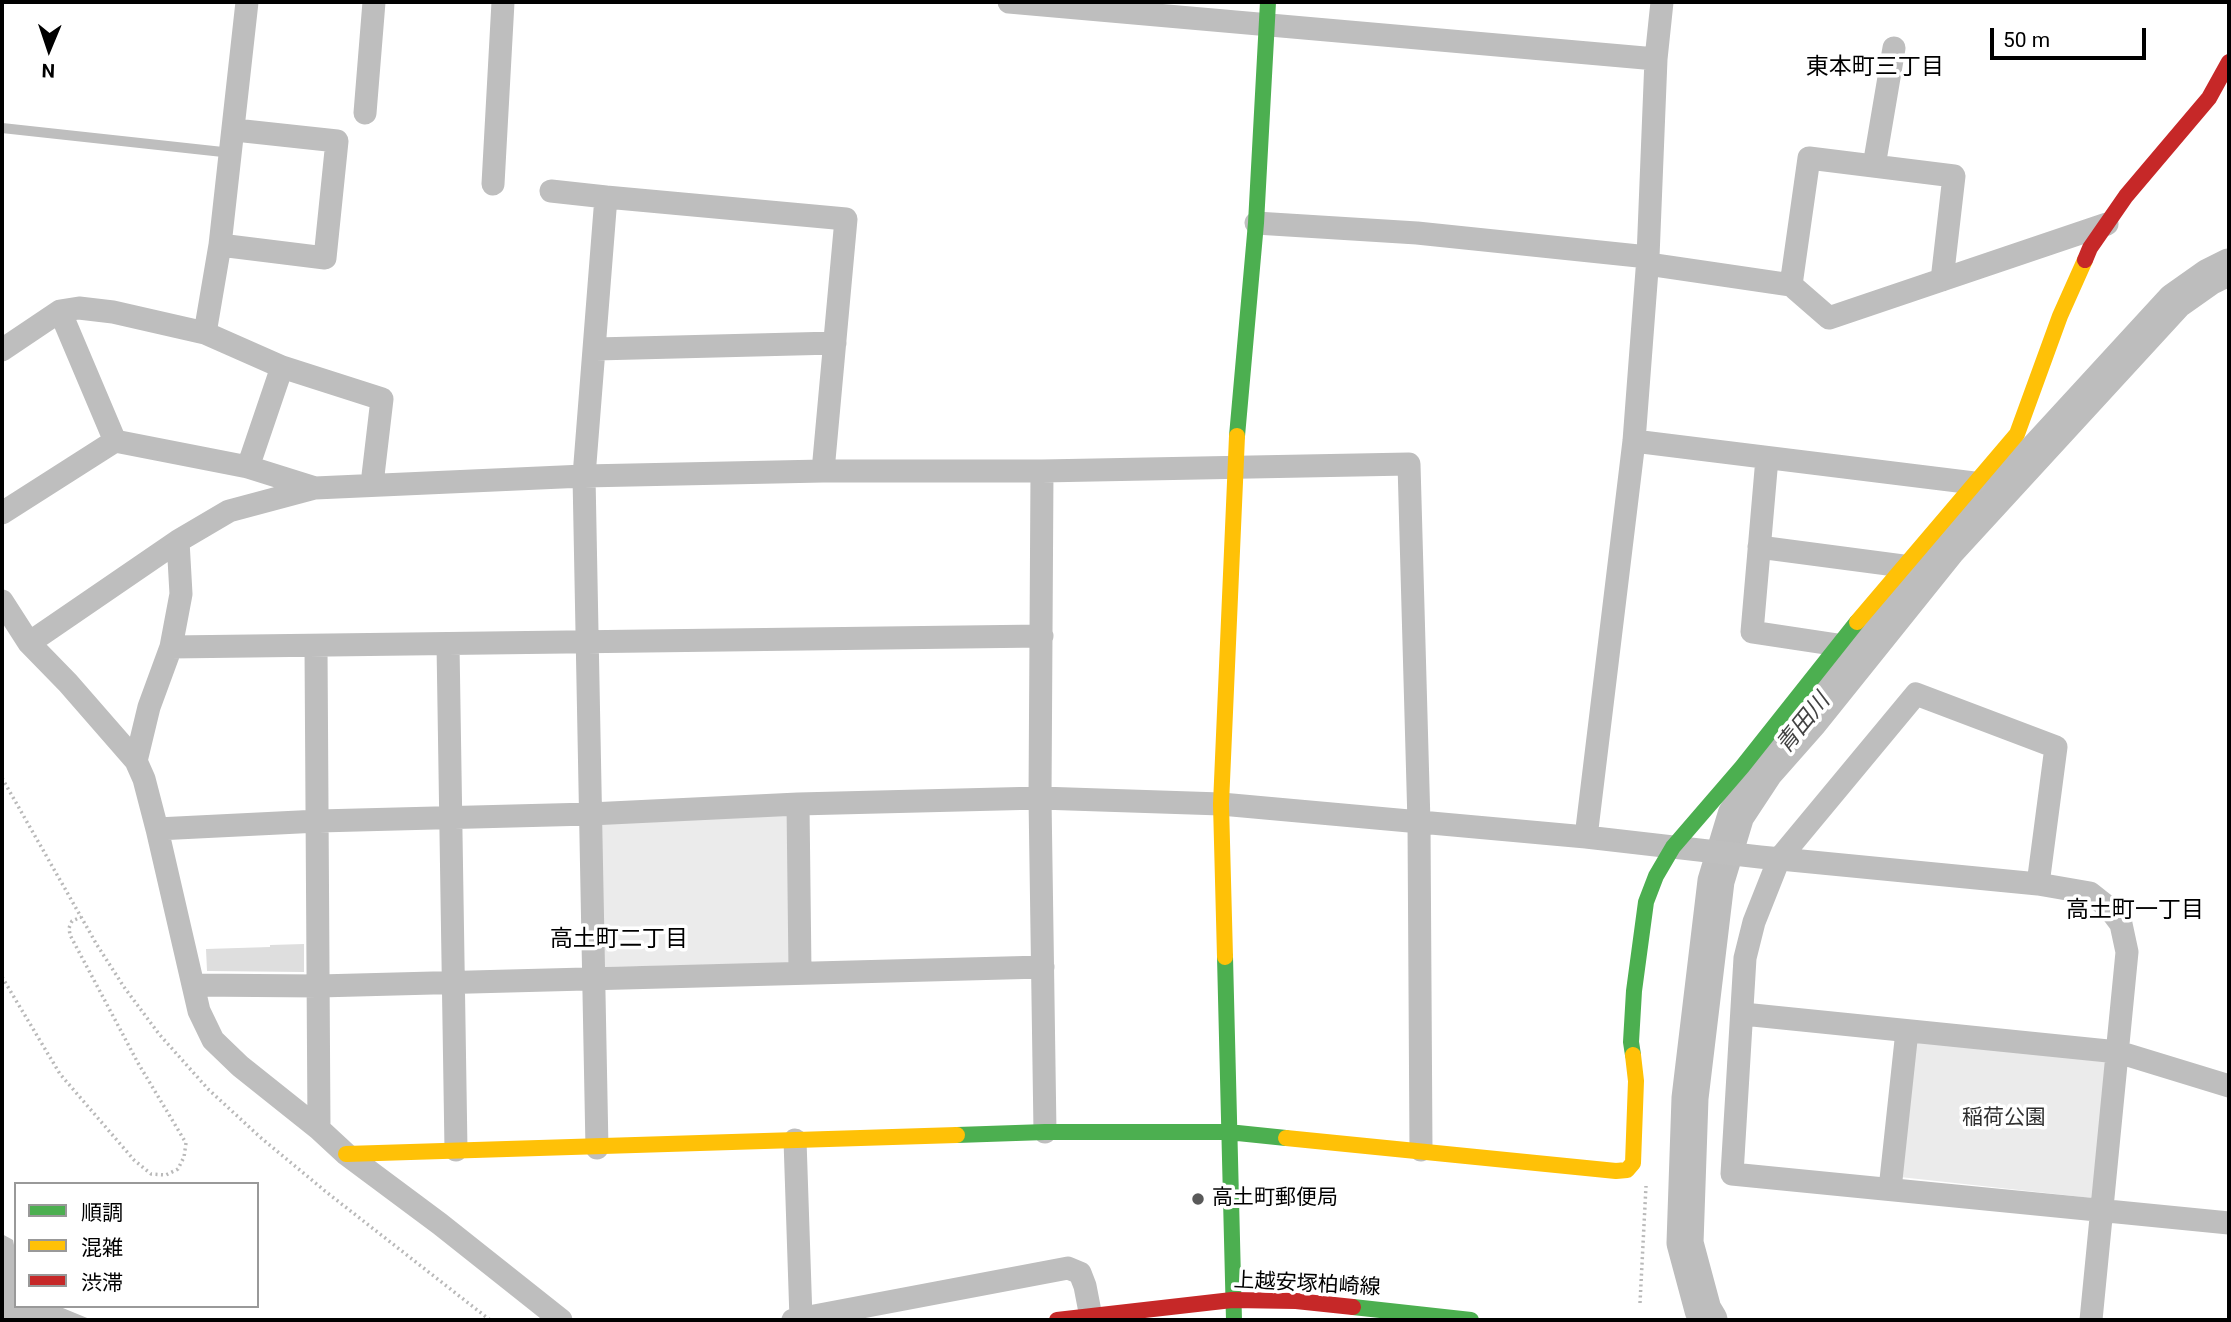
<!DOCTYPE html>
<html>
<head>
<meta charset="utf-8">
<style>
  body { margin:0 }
  #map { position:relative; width:2231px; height:1322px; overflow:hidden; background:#fff; font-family:Roboto,"Noto Sans JP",sans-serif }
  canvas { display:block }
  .frame { position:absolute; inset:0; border:4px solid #000; pointer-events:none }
  .legend { position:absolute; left:14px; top:1182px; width:245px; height:126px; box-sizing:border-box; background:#fff; border:2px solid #999; margin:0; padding:9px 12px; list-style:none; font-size:21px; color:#000 }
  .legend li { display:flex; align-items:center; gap:14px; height:35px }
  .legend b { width:35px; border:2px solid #999 }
  .north { position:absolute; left:14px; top:14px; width:70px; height:70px; -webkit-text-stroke:5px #fff; paint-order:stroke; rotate:182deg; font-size:19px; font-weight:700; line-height:28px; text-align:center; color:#000 }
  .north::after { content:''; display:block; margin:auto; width:24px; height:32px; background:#000; clip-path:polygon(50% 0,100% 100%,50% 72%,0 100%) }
  .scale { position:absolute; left:1990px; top:28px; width:156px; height:32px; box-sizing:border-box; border:4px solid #000; border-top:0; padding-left:9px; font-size:21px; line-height:24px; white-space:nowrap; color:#000; -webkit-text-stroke:5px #fff; paint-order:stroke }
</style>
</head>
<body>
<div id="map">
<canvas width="2231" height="1322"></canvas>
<div class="frame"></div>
<ul class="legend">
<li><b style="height:9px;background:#4caf50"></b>順調</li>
<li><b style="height:9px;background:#ffc107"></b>混雑</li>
<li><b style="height:9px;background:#c62828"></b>渋滞</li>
</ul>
<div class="north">N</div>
<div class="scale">50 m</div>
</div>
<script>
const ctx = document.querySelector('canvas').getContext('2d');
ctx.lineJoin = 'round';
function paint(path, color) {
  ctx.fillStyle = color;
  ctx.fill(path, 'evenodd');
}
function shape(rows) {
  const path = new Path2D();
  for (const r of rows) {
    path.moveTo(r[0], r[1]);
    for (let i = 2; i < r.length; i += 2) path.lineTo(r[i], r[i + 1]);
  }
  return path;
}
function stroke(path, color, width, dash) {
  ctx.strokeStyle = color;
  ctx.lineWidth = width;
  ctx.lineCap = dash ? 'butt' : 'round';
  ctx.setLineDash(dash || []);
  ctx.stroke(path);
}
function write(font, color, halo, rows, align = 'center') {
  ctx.font = font + ' Roboto,"Noto Sans JP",sans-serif';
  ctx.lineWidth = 7;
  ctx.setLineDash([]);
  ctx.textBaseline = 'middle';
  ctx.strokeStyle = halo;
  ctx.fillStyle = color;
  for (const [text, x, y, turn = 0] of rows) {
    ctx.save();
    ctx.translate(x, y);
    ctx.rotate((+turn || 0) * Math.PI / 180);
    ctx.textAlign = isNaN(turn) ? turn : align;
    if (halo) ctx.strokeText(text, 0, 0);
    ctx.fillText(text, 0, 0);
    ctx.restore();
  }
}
const green = shape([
  [789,813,791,963,602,967,598,815],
  [1915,1040,2107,1061,2092,1198,1900,1177]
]);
const water = shape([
  [2,1234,13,1240,16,1255,16,1306,58,1306,92,1320,2,1320]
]);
const river = shape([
  [1709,1320,1703,1310,1685,1243,1690,1098,1716,881,1736,815,1765,771,1810,720,1948,548,2175,301,2209,277,2229,267]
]);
const building = shape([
  [304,944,304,972,207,971,206,949,270,947,270,945]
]);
const path = shape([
  [2,778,97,945,124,987,159,1034,208,1089,260,1137,325,1191,490,1320],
  [2,977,60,1074,134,1160,151,1174,166,1175,178,1169,184,1157,186,1143,138,1063,70,935,69,928,72,921,81,917],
  [1640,1303,1646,1186]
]);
const lane = shape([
  [2,128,232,153]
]);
const street = shape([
  [247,2,220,245,205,333,282,367,382,399,372,484],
  [1009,2,1656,59],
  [365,113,374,2],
  [1874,166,1894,48],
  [493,184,503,2],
  [551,191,606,197],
  [1256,223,1417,233,1648,257],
  [220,245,325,258,337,141,235,130],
  [1648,264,1791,285,1829,318,2107,224],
  [1791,285,1809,158,1954,176,1942,280],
  [60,311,79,308,113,312,205,333],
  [596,349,835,343],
  [2,350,60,311,115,441],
  [1634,441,1974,483],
  [1767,458,1752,632,1838,645],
  [248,467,282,367],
  [1042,471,1040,798,1045,1132],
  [2,513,115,441,248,467,315,488],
  [1759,547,1903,566],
  [2,601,29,643,68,683,136,761,144,779,157,829,199,1011,213,1040,240,1066,319,1129,346,1154,440,1224,561,1320],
  [29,643,178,541],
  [448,644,456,1150],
  [316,646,319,1129],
  [171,647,1042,636],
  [136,761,149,707,171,647,181,594,178,541,229,511,315,488,584,476,823,471,1042,471,1409,464,1419,823,1421,1150],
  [798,804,800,972],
  [157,829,319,821,590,814,798,804,1040,798,1221,804,1586,837,1760,857,2038,884,2090,893,2109,908,2121,924,2127,952,2091,1320],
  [1586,837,1634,441,1648,257,1656,59,1662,2],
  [2038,884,2056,747,1916,694,1779,859,1754,922,1745,958,1732,1174,2229,1223],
  [193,985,319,986,1043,967],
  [1743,1014,2118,1052,2229,1086],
  [795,1140,801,1319],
  [597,1148,584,476,606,197,846,219,823,471],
  [1890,1189,1907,1031],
  [793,1320,1068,1268,1080,1273,1085,1286,1091,1317]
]);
const fast = shape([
  [1237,436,1256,223,1268,2],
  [1225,957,1234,1320],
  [1633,1055,1631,1042,1634,991,1646,902,1656,876,1673,847,1742,767,1857,622],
  [957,1135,1045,1132,1228,1132,1286,1138],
  [1353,1307,1471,1320]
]);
const slow = shape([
  [1857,622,2017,434,2060,316,2085,260],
  [1225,957,1221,804,1237,436],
  [1286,1138,1616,1171,1627,1170,1633,1163,1636,1081,1633,1055],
  [346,1154,957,1135]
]);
const jam = shape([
  [2085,260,2090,248,2126,196,2209,98,2229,62],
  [1057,1320,1232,1300,1296,1301,1353,1307]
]);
const markers = [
  [1198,1199,7,"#595959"]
];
const parkNames = [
  ["稲荷公園",2004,1119]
];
const poiNames = [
  ["高土町郵便局",1212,1199]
];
const streetNames = [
  ["上越安塚柏崎線",1307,1285,3]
];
const neighbourhoodNames = [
  ["東本町三丁目",1875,68],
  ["高土町一丁目",2135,911],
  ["高土町二丁目",619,940]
];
const waterNames = [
  ["青田川",1804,724,-51]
];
paint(green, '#ebebeb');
paint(water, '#bdbdbd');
stroke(river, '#bdbdbd', 37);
paint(building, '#dedede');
stroke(path, '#b9b9b9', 3.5, [2, 3.5]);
stroke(lane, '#bebebe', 10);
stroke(street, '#bebebe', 23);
stroke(fast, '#4caf50', 16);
stroke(slow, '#ffc107', 16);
stroke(jam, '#c62828', 16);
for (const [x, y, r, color] of markers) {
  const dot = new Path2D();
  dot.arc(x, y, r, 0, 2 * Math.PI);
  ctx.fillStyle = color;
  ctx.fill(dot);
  stroke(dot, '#fff', 2.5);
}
write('21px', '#313131', '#fff', parkNames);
write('21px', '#000', '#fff', poiNames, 'left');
write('21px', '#000', '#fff', streetNames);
write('23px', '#000', '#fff', neighbourhoodNames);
write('italic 23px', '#424242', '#fff', waterNames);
</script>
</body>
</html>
